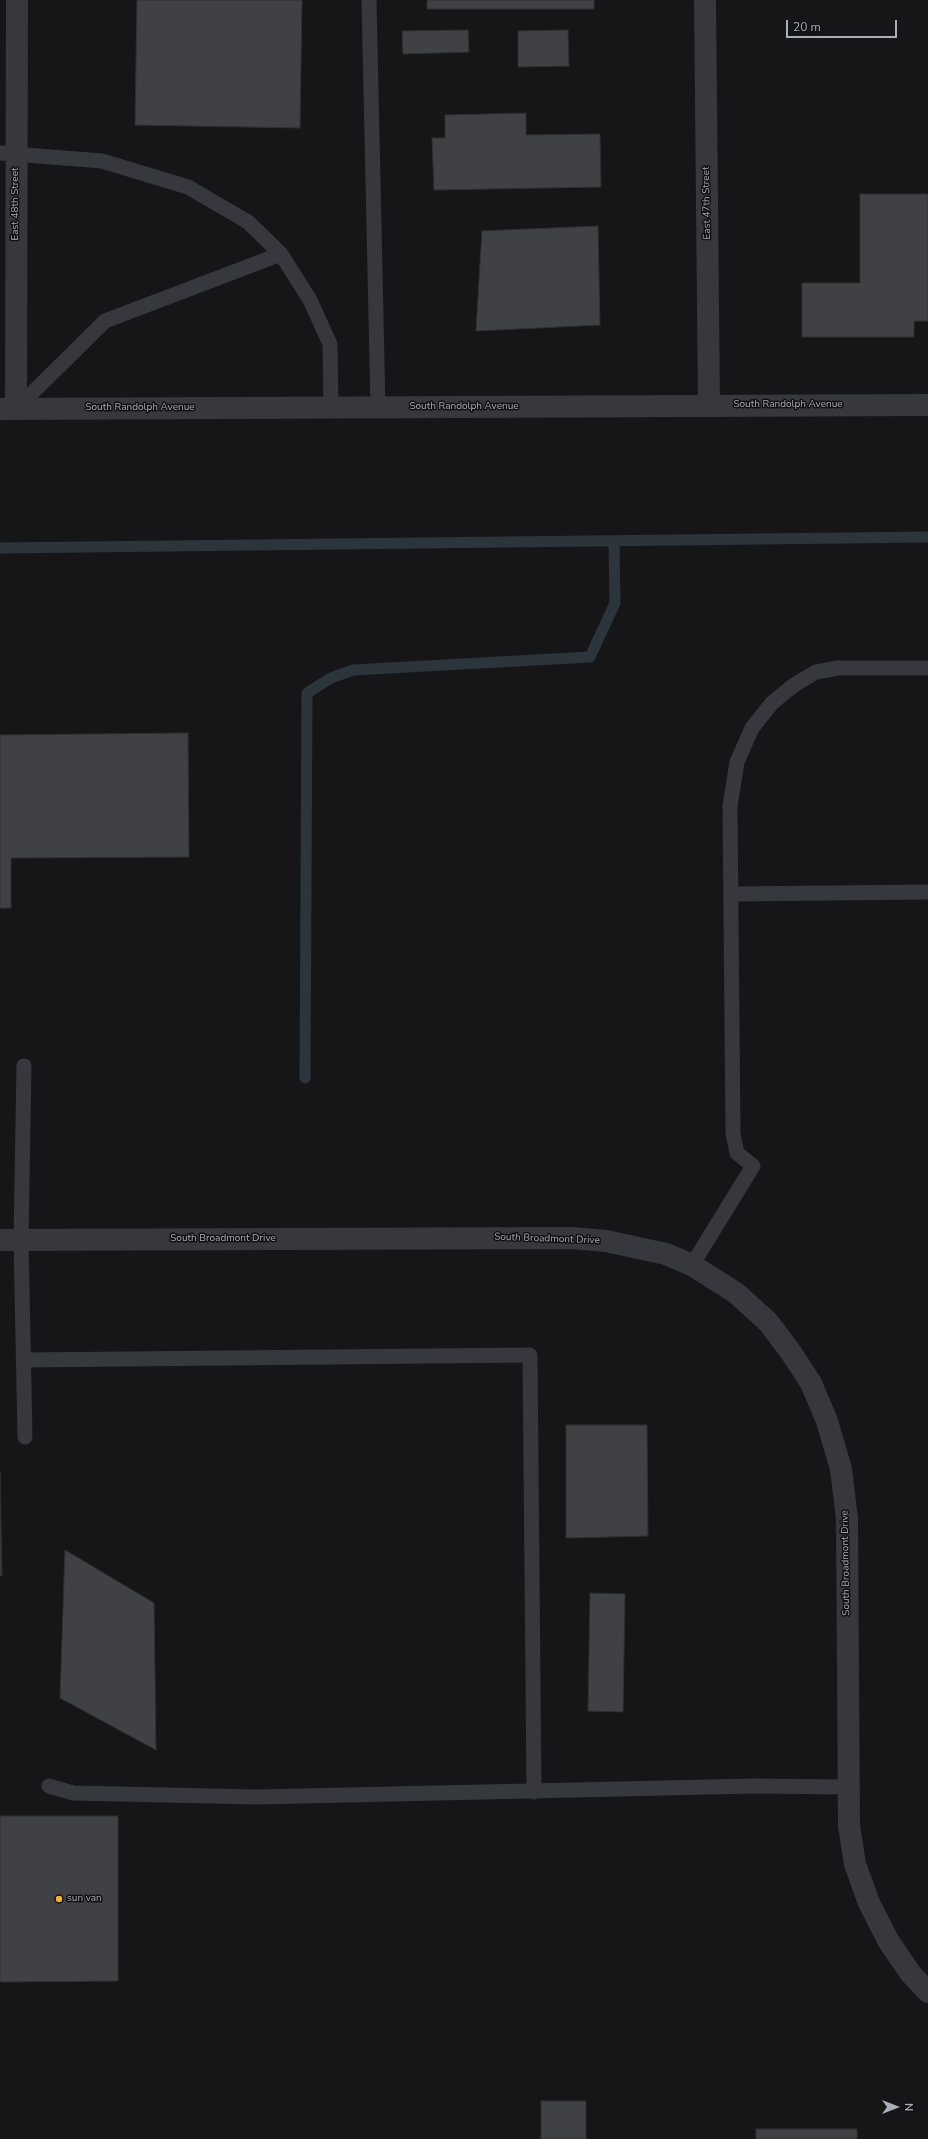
<!DOCTYPE html>
<html>
<head>
<meta charset="utf-8">
<style>
  body { margin:0 }
  #map { position:relative; width:928px; height:2139px; overflow:hidden; background:#161618; font-family:"Nunito Sans",sans-serif }
  canvas { display:block }
  .north { position:absolute; left:876px; top:2087px; width:40px; height:40px; -webkit-text-stroke:3px #111113; paint-order:stroke; rotate:90deg; font-size:11px; font-weight:700; line-height:16px; text-align:center; color:#a8adb8 }
  .north::after { content:''; display:block; margin:auto; width:14px; height:18px; background:#a8adb8; clip-path:polygon(50% 0,100% 100%,50% 72%,0 100%) }
  .scale { position:absolute; left:786px; top:20px; width:111px; height:18px; box-sizing:border-box; border:2px solid #a8adb8; border-top:0; padding-left:5px; font-size:12px; line-height:14px; white-space:nowrap; color:#a8adb8; -webkit-text-stroke:3px #111113; paint-order:stroke }
</style>
</head>
<body>
<div id="map">
<canvas width="928" height="2139"></canvas>
<div class="north">N</div>
<div class="scale">20 m</div>
</div>
<script>
const ctx = document.querySelector('canvas').getContext('2d');
ctx.lineJoin = 'round';
function shape(rows) {
  const path = new Path2D();
  for (const r of rows) {
    path.moveTo(r[0], r[1]);
    for (let i = 2; i < r.length; i += 2) path.lineTo(r[i], r[i + 1]);
  }
  return path;
}
function stroke(path, color, width, dash) {
  ctx.strokeStyle = color;
  ctx.lineWidth = width;
  ctx.lineCap = dash ? 'butt' : 'round';
  ctx.setLineDash(dash || []);
  ctx.stroke(path);
}
function paint(path, color) {
  ctx.fillStyle = color;
  ctx.fill(path, 'evenodd');
}
function write(font, color, halo, rows, align = 'center') {
  ctx.font = font + ' "Nunito Sans",sans-serif';
  ctx.lineWidth = 3;
  ctx.setLineDash([]);
  ctx.textBaseline = 'middle';
  ctx.strokeStyle = halo;
  ctx.fillStyle = color;
  for (const [text, x, y, turn = 0] of rows) {
    ctx.save();
    ctx.translate(x, y);
    ctx.rotate((+turn || 0) * Math.PI / 180);
    ctx.textAlign = isNaN(turn) ? turn : align;
    if (halo) ctx.strokeText(text, 0, 0);
    ctx.fillText(text, 0, 0);
    ctx.restore();
  }
}
const stream = shape([
  [0,548,928,537],
  [305,1078,307,693,331,678,353,670,590,657,615,603,614,541]
]);
const building = shape([
  [137,0,302,0,300,128,135,125,137,0],
  [427,0,594,0,594,9,427,9,427,0],
  [468,30,469,52,403,54,402,31,468,30],
  [568,30,569,66,518,67,518,31,568,30],
  [526,113,526,135,600,134,601,187,434,190,432,138,445,138,445,115,526,113],
  [860,194,928,194,928,321,914,321,914,337,802,337,802,283,860,283,860,194],
  [598,226,600,325,476,331,482,231,598,226],
  [188,733,189,857,11,858,11,908,0,908,0,735,188,733],
  [566,1425,647,1425,648,1536,566,1538,566,1425],
  [0,1472,2,1575,0,1576,0,1472],
  [65,1550,154,1603,156,1750,60,1698,65,1550],
  [590,1593,625,1594,623,1712,588,1711,590,1593],
  [0,1816,118,1816,118,1981,0,1982,0,1816],
  [541,2101,586,2101,586,2139,541,2139,541,2101],
  [756,2129,857,2129,857,2139,756,2139,756,2129]
]);
const service = shape([
  [369,0,378,407],
  [0,153,102,161,188,187,248,222,281,254,310,300,330,344,331,407],
  [16,409,105,321,281,254],
  [731,894,928,892],
  [24,1066,21,1240,25,1437],
  [692,1265,753,1166,737,1153,733,1134,730,806,737,762,752,728,772,703,794,685,816,672,838,668,928,668],
  [24,1360,530,1355,534,1792],
  [49,1786,73,1793,257,1797,754,1786,847,1787]
]);
const minor = shape([
  [705,0,709,406],
  [0,409,928,405],
  [16,409,17,0],
  [0,1240,571,1238,606,1241,666,1254,692,1265,736,1293,768,1322,790,1351,811,1383,827,1421,841,1469,847,1519,849,1826,855,1864,869,1903,889,1942,911,1974,928,1992]
]);
const markers = [
  [59,1899,4,"#f2b134"]
];
const streetNames = [
  ["East 47th Street",707,203,-91],
  ["East 48th Street",16,204,-90],
  ["South Randolph Avenue",788,405],
  ["South Randolph Avenue",464,407],
  ["South Randolph Avenue",140,408],
  ["South Broadmont Drive",223,1239],
  ["South Broadmont Drive",547,1239,2],
  ["South Broadmont Drive",846,1563,-91]
];
const poiNames = [
  ["sun van",67,1899]
];
stroke(stream, '#2c353c', 11);
paint(building, '#404145');
stroke(building, '#303034', 1);
stroke(service, '#37383d', 15);
stroke(minor, '#37383d', 22);
for (const [x, y, r, color] of markers) {
  const dot = new Path2D();
  dot.arc(x, y, r, 0, 2 * Math.PI);
  ctx.fillStyle = color;
  ctx.fill(dot);
  stroke(dot, '#111113', 1.5);
}
write('10px', '#a8adb8', '#111113', streetNames);
write('10px', '#a8adb8', '#111113', poiNames, 'left');
</script>
</body>
</html>
